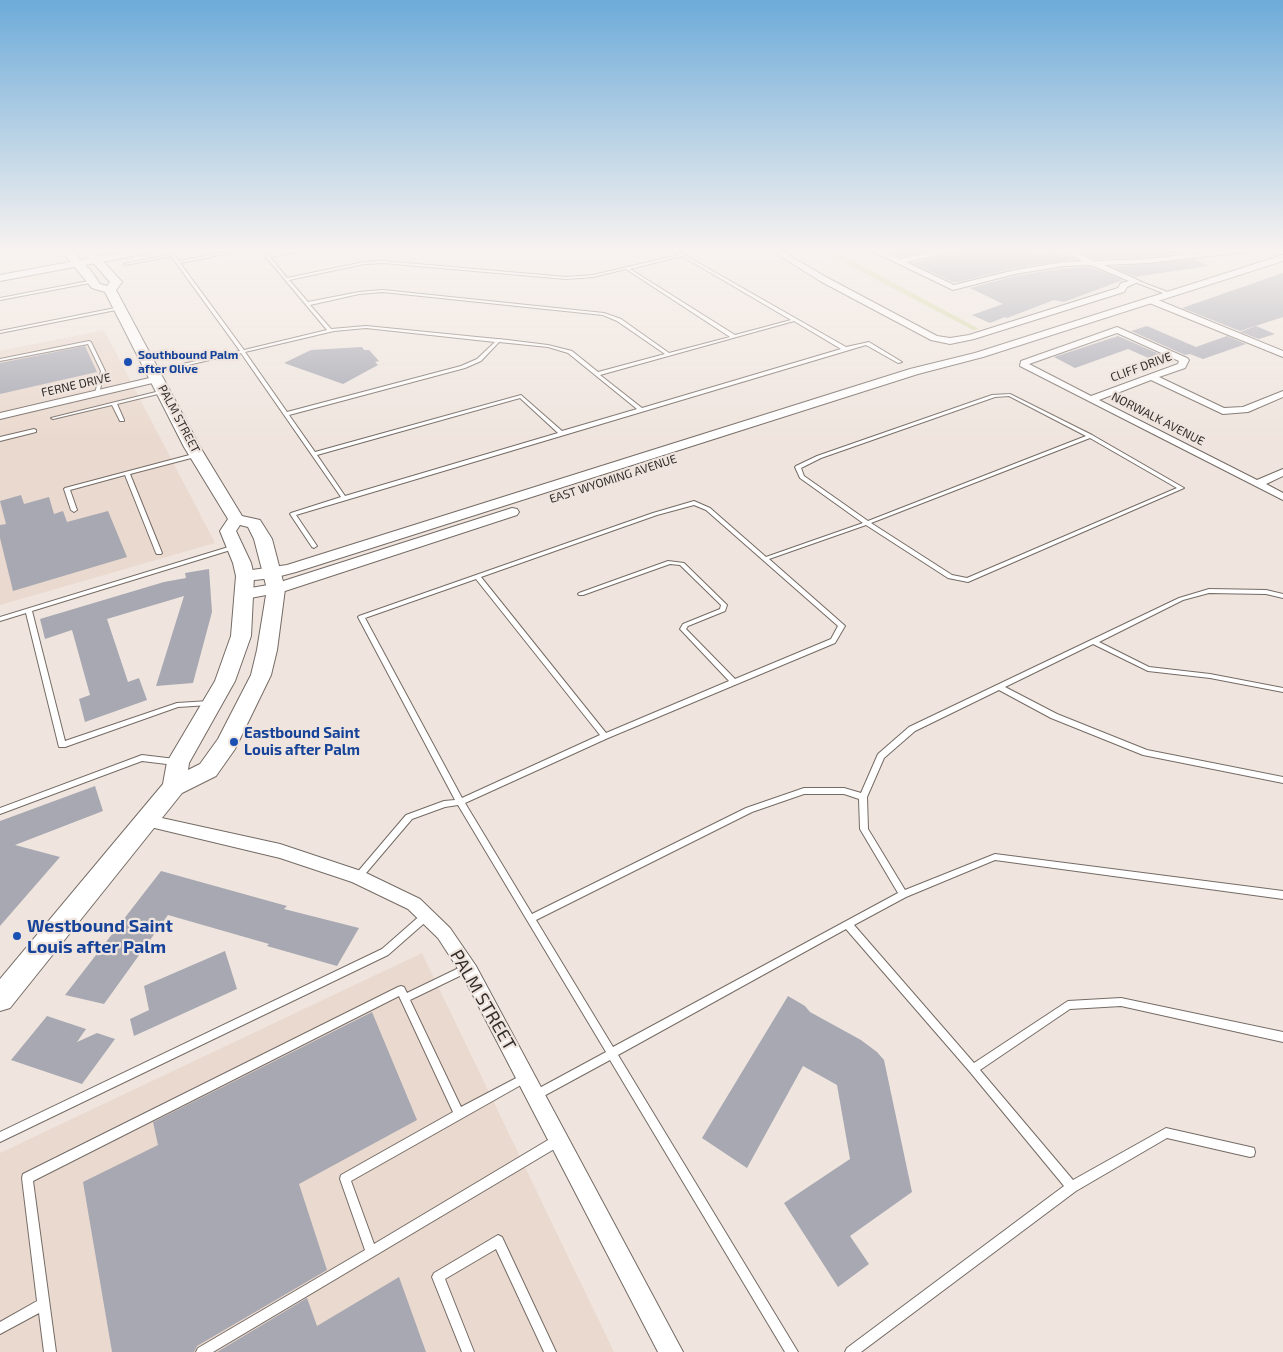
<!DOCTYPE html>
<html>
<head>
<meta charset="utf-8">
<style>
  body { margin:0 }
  canvas { display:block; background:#efe5de }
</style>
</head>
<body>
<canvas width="1283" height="1352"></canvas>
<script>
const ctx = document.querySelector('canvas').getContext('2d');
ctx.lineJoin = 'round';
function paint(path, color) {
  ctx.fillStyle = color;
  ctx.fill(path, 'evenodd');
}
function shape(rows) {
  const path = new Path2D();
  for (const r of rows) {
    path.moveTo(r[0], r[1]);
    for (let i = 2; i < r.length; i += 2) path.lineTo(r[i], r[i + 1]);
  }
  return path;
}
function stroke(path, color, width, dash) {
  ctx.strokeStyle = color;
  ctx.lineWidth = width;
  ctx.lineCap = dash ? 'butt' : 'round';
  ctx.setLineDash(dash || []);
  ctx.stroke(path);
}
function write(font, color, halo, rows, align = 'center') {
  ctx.font = font + ' "Exo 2",sans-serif';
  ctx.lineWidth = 4.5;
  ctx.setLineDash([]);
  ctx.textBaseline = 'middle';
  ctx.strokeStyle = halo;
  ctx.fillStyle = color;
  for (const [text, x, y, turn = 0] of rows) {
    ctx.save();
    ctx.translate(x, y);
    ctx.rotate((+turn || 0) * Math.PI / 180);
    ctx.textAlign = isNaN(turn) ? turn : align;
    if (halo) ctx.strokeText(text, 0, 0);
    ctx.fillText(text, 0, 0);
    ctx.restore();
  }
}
const built = shape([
  [104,330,215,543,0,605,0,351],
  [422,953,614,1352,0,1352,0,1153]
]);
const green = shape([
  [818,249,831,249,979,329,973,330]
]);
const building = shape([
  [883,249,930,249,933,250,900,257],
  [972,249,1026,249,1036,254,1054,251,1075,259,1015,268,959,282,953,282,912,263],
  [1099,249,1174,249,1183,253,1148,257,1093,259,1078,252],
  [1195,259,1208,266,1135,277,1112,267],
  [1091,267,1123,280,1064,302,1054,300,1007,318,1005,317,990,323,972,315,1003,304,970,288,1015,276,1063,268],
  [1283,273,1283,317,1240,331,1182,308],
  [1147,326,1196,347,1227,336,1246,344,1203,359,1190,354,1185,355,1131,331],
  [1256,326,1275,334,1259,339,1240,332],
  [1118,336,1173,360,1162,364,1128,349,1075,368,1054,357],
  [85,346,97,372,0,394,0,363],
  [362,347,364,350,369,350,379,361,375,362,378,365,343,384,284,363,311,350],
  [21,495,24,504,49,497,54,514,63,511,67,522,108,511,127,557,13,591,0,538,0,525,6,524,0,501],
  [209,569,212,612,193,683,156,686,184,596,107,619,128,682,139,678,147,700,85,722,79,699,90,695,72,630,45,639,40,619,164,582,186,578,185,573],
  [95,786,103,811,15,845,60,857,0,926,0,821],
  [161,871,287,906,284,909,359,928,337,966,267,946,269,944,168,915,104,1004,65,995],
  [225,951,237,989,134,1036,130,1019,149,1010,144,986],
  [788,996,805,1006,810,1012,861,1040,877,1052,884,1060,912,1192,850,1236,869,1264,838,1287,784,1203,850,1159,837,1085,803,1066,747,1168,702,1138],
  [372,1012,417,1120,299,1184,327,1270,197,1346,194,1352,112,1352,83,1182,158,1145,153,1122],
  [47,1016,86,1029,77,1042,97,1033,115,1039,82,1084,11,1060],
  [399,1277,426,1352,217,1352,307,1298,317,1326]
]);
const service = shape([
  [243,249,250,249,180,263,244,350,327,330,266,257,266,255,267,255,300,249,307,249,305,250,270,257,287,278,364,262,383,261,566,277,593,275,679,255,670,249,674,249,846,347,869,342,902,362,898,363,866,345,296,515,317,546,314,548,312,547,290,514,291,513,341,497,241,353,152,373,152,371,240,351,171,256,126,265,124,264,172,254,179,261,243,249],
  [682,256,791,320,735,335,630,269,682,256],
  [383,263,566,279,593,277,626,269,730,337,669,353,621,319,604,313,383,290,359,292,308,302,289,280,364,264,383,263],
  [383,292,603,315,617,321,665,354,598,372,572,351,548,345,499,339,497,339,366,326,331,329,310,305,359,294,383,292],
  [794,321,841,349,642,408,600,375,794,321],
  [366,328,495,342,477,359,461,366,287,412,245,352,334,331,366,328],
  [499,342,548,347,568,353,637,409,562,431,521,395,315,452,289,415,465,368,481,361,499,342],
  [520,398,558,433,345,496,317,455,520,398],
  [544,249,578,249,576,250,546,250,544,249],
  [94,280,95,280,95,282,0,300,0,298,94,280],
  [1136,280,1170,293,1171,294,1168,295,1135,282,1134,281,1136,280],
  [120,307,122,308,121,309,0,333,0,331,120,307],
  [89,341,91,342,105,371,99,393,97,394,95,393,101,371,88,344,0,361,0,359,89,341],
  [164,390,166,390,166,392,117,404,124,420,124,421,120,421,112,405,53,419,51,418,164,390],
  [1010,394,1092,435,1184,488,968,582,948,578,866,525,769,559,844,625,845,626,835,643,608,738,465,803,532,914,746,808,804,788,844,788,861,793,878,754,909,727,1179,598,1209,589,1266,590,1283,594,1283,598,1266,594,1209,593,1183,600,1099,642,1149,667,1210,674,1283,688,1283,692,1210,678,1148,671,1093,644,1005,687,1057,714,1147,750,1283,777,1283,783,1143,755,1051,718,999,690,915,731,884,758,867,797,868,829,905,890,995,854,1283,891,1283,899,995,860,906,897,854,925,974,1063,1068,1001,1121,998,1283,1032,1283,1042,1121,1006,1070,1009,980,1070,1073,1180,1166,1128,1250,1147,1254,1148,1255,1152,1254,1156,1250,1157,1167,1138,1076,1191,861,1352,845,1352,847,1348,1064,1186,970,1072,846,929,618,1055,798,1352,785,1352,610,1060,540,1098,536,1100,532,1098,531,1095,532,1092,606,1052,458,805,445,807,412,819,361,879,358,880,355,879,354,877,355,875,406,815,444,801,455,800,358,617,359,616,653,513,694,501,710,508,766,557,863,523,800,478,795,467,796,466,817,456,992,395,1010,394],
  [1009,396,1086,436,868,521,804,476,801,468,821,458,995,397,1009,396],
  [1090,438,1177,488,967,578,952,575,871,523,1090,438],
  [694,505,706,510,838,626,831,639,735,679,686,629,688,626,725,611,727,605,684,563,668,561,579,593,578,594,579,595,583,595,670,564,680,565,721,605,720,609,683,624,680,629,729,681,606,733,481,577,657,515,694,505],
  [476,579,600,735,462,798,365,618,476,579],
  [804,794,844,794,859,799,860,829,898,893,613,1047,536,920,752,812,804,794],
  [34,429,36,430,36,432,0,441,0,437,34,429],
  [197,453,200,455,199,456,130,474,162,553,161,554,157,554,156,553,125,475,70,490,77,510,74,512,71,510,64,489,65,488,197,453],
  [235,545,238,547,237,548,32,611,65,741,177,703,209,701,213,703,209,705,178,707,65,747,59,747,26,613,0,621,0,617,235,545],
  [142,755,175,759,178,760,179,762,178,764,175,765,142,761,0,814,0,808,142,755],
  [426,912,429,913,430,916,429,919,388,955,0,1142,0,1132,382,949,423,913,426,912],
  [467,964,470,965,472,968,470,971,410,1000,461,1107,522,1075,525,1073,528,1075,530,1078,528,1081,351,1181,374,1244,553,1137,557,1136,561,1137,562,1141,561,1145,213,1352,196,1352,198,1348,365,1250,340,1179,341,1175,453,1112,399,996,33,1181,56,1352,44,1352,39,1313,0,1334,0,1322,37,1301,22,1178,23,1174,398,987,401,986,404,987,407,993,467,964],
  [498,1235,502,1237,556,1352,544,1352,496,1249,445,1279,474,1352,462,1352,432,1277,434,1273,498,1235]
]);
const minor = shape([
  [769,249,778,249,826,277,937,336,950,338,969,335,1118,288,1121,283,1129,281,1091,265,1063,266,1015,274,953,290,868,249,877,249,900,259,945,249,957,249,956,251,906,262,954,285,1015,270,1063,262,1082,261,1060,249,1069,249,1093,261,1148,259,1235,249,1256,249,1252,251,1148,263,1104,265,1140,281,1127,287,1124,292,974,339,950,344,931,340,820,281,769,249],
  [1147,298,1153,298,1283,351,1283,357,1147,302,1147,298],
  [1117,327,1187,358,1189,360,1185,368,1159,377,1224,408,1243,407,1283,391,1283,397,1248,412,1223,414,1151,380,1099,400,1257,480,1283,469,1283,476,1266,484,1283,493,1283,500,1020,366,1021,361,1117,327],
  [1117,333,1179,361,1178,364,1091,396,1029,364,1117,333],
  [158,376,163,379,161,381,0,419,0,413,158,376],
  [148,815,280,844,364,872,420,899,450,928,476,966,683,1352,658,1352,464,978,438,938,408,909,352,882,280,858,142,825,140,821,142,817,148,815]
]);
const tertiary = shape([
  [140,249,159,249,154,252,0,281,0,275,140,249],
  [1283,255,1283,261,983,357,918,374,296,572,273,578,245,581,239,579,237,576,239,573,245,571,287,565,910,369,975,353,1283,255],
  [512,508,517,509,519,512,517,515,282,592,245,599,239,598,237,594,239,590,274,584,512,508]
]);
const secondary = shape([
  [60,249,71,249,92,272,100,284,107,286,110,282,81,249,92,249,122,282,116,290,200,447,242,516,260,520,272,539,285,589,277,650,271,675,235,749,216,776,182,793,10,1008,0,1011,0,979,163,784,167,762,215,681,231,636,236,576,233,563,220,531,228,519,184,447,105,292,92,288,60,249],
  [240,525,248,527,254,539,267,589,257,650,251,675,218,739,200,764,188,770,189,763,235,681,251,636,254,576,251,563,236,531,240,525]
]);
const markers = [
  [128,362,5,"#1a4fb4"],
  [234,742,5,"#1a4fb4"],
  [17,936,5,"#1a4fb4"]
];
const farTransitnames = [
  ["Southbound Palm",138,355],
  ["after Olive",138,369]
];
const farStreetnames = [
  ["CLIFF DRIVE",1141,367,-20],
  ["FERNE DRIVE",76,385,-13],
  ["PALM STREET",179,419,62],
  ["NORWALK AVENUE",1158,419,27],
  ["EAST WYOMING AVENUE",613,479,-18]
];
const transitNames = [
  ["Eastbound Saint",244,733],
  ["Louis after Palm",244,750]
];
const nearTransitnames = [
  ["Westbound Saint",27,926],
  ["Louis after Palm",27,947]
];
const nearStreetnames = [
  ["PALM STREET",483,1000,60]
];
paint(built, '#ead9ce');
paint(green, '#d4d7a2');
paint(building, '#a7a8b2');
stroke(service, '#756b65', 2);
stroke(minor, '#756b65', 2);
stroke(tertiary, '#756b65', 2);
stroke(secondary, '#756b65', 2);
paint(service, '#fff');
paint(minor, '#fff');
paint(tertiary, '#fff');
paint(secondary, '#fff');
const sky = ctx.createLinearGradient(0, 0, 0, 438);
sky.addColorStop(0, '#6dabd9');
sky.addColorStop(0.57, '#f8f3f0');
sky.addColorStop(1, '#f8f3f000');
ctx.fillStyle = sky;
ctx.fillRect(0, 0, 1283, 438);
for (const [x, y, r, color] of markers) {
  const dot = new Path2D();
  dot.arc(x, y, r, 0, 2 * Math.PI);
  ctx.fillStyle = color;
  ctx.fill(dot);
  stroke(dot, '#efe5de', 2);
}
write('bold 12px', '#164399', '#efe5de', farTransitnames, 'left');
write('12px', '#322e2c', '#efe5de', farStreetnames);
write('bold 15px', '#164399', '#efe5de', transitNames, 'left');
write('bold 18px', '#164399', '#efe5de', nearTransitnames, 'left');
write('18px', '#322e2c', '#efe5de', nearStreetnames);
</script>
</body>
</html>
